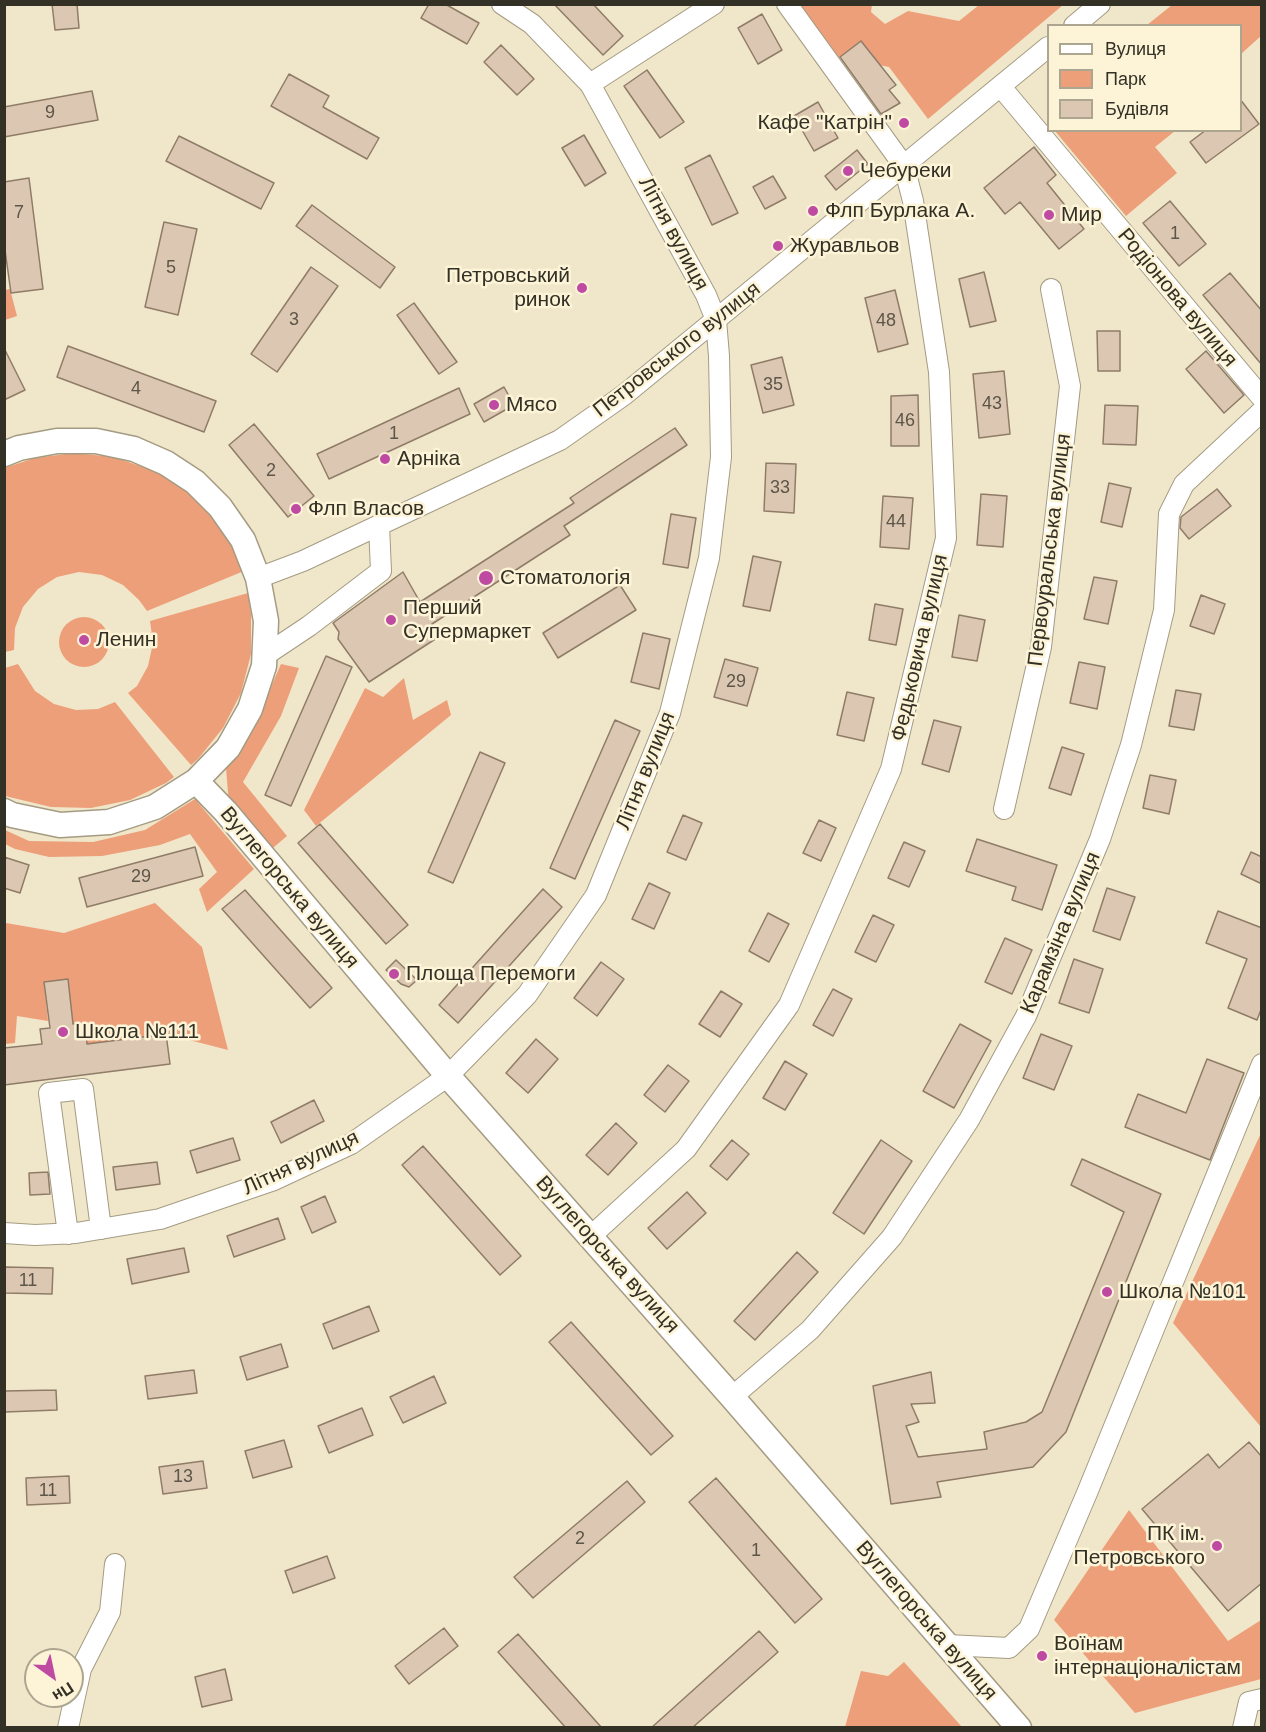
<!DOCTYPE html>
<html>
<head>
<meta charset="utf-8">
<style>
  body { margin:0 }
  #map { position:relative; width:1266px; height:1732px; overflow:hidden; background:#f0e7cb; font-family:Helvetica,sans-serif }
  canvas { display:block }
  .frame { position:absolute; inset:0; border:6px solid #333025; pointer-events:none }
  .legend { position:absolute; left:1047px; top:24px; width:195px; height:108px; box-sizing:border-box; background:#fdf4d8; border:2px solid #aca690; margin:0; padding:8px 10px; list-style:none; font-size:18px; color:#333025 }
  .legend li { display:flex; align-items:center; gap:12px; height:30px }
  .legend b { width:30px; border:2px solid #aca690 }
  .north { position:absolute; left:24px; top:1648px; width:60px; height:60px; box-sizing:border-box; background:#fdf4d8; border:2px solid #aca690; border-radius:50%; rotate:147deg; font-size:16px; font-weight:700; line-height:24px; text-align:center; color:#333025 }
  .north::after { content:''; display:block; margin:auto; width:21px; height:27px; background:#bf4aa2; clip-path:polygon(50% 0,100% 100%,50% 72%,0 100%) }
</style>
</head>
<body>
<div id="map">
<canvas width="1266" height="1732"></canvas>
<div class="frame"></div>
<ul class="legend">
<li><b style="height:8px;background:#fff"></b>Вулиця</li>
<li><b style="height:16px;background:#ed9f79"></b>Парк</li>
<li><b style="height:16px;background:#dcc8b2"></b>Будівля</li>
</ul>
<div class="north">Пн</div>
</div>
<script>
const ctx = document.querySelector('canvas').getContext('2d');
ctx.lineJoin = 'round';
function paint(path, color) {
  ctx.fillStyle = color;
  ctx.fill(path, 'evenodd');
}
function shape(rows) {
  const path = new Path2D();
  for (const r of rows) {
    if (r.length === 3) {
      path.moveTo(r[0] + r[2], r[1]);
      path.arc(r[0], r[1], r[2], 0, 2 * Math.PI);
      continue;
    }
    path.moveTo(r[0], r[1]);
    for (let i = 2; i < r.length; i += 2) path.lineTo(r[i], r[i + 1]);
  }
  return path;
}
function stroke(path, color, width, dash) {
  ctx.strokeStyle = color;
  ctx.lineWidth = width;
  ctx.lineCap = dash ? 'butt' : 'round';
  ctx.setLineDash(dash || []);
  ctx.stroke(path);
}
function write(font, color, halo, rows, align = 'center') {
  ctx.font = font + ' Helvetica,sans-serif';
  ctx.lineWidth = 5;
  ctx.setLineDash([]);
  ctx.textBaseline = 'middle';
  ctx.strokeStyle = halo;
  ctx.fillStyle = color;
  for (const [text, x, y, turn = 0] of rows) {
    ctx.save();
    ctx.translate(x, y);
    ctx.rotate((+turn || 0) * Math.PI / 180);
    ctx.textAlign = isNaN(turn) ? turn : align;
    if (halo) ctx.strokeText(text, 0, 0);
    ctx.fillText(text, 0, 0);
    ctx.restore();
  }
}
const green = shape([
  [795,5,872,5,871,12,885,24,908,11,959,21,979,5,1063,5,928,119,889,67,832,56],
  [1172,5,1261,5,1261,36,1241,54,1240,26,1147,25],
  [1055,131,1175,131,1155,147,1177,173,1126,216],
  [10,289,17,316,5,320,5,290],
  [74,453,114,457,163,474,193,495,216,519,233,545,244,571,147,611,139,600,123,585,102,575,79,572,57,577,38,589,23,607,15,628,14,650,5,652,4,468,35,458],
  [248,593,251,614,251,654,241,693,223,728,198,759,191,765,128,693,137,686,148,666,153,643,150,621],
  [84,642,25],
  [18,664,35,691,54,704,76,710,98,709,115,702,174,777,166,783,130,800,91,808,51,807,5,796,5,668],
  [281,664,299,668,281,716,243,782,287,836,267,853,229,805,226,768,252,730],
  [404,678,413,720,447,700,451,715,316,826,304,810,365,688,383,697],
  [195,799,254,869,207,912,199,889,217,872,190,834,160,845,102,856,49,857,15,849,5,844,5,830,29,841,93,842,145,830],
  [155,903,202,947,228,1050,166,1034,87,1044,85,1023,73,1024,68,980,44,982,48,1021,17,1016,15,1043,5,1044,4,919,6,923,64,933],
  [1261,1133,1261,1427,1173,1323],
  [1129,1510,1228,1641,1261,1620,1261,1679,1135,1713,1054,1620],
  [904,1662,962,1727,845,1727,861,1671,888,1676]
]);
const building = shape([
  [52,4,77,4,79,28,55,30,52,4],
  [429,4,445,4,479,23,467,44,421,18,429,4],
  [554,4,593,4,623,36,603,55,554,4],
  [762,14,782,50,758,64,738,28,762,14],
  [861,41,896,85,889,90,900,103,881,114,840,57,861,41],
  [501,45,534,79,517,95,484,62,501,45],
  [647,70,684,122,660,138,624,86,647,70],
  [289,74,329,96,323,107,379,138,367,159,271,106,289,74],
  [92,91,98,120,4,137,4,107,92,91],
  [1240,99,1259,124,1206,163,1190,142,1206,130,1240,130,1240,99],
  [818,102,838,138,814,151,794,116,818,102],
  [584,135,606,173,585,186,562,148,584,135],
  [179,136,274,183,261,209,166,161,179,136],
  [1034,147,1056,175,1047,183,1084,229,1059,249,1020,202,1005,214,984,188,1034,147],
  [857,150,868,164,836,190,825,176,857,150],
  [710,155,738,213,712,225,685,168,710,155],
  [773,176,786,198,765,209,753,187,773,176],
  [29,178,43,289,11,293,4,243,4,182,29,178],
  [1170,201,1206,244,1179,266,1143,223,1170,201],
  [312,205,395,267,380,288,296,226,312,205],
  [164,222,197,229,178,315,145,307,164,222],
  [311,267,338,286,277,372,251,354,311,267],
  [984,272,996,321,970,327,959,279,984,272],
  [1230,273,1262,311,1262,365,1203,295,1230,273],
  [895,290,908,344,878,352,865,298,895,290],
  [414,303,457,362,439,374,397,315,414,303],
  [1097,331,1120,331,1120,371,1098,371,1097,331],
  [68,346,216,401,204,432,57,377,68,346],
  [4,348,25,390,4,400,4,348],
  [1206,351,1244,395,1224,413,1186,369,1206,351],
  [782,357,794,405,763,413,751,365,782,357],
  [1004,371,1010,434,979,438,973,374,1004,371],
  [504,387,514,405,484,422,474,404,504,387],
  [459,388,470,414,329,479,317,454,459,388],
  [918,395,919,446,891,446,891,396,918,395],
  [1105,405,1138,406,1136,445,1103,444,1105,405],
  [254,424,314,496,288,517,229,445,254,424],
  [675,428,687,445,564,526,570,535,432,624,440,636,369,682,338,639,339,632,333,623,403,572,420,602,574,503,570,498,675,428],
  [766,463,796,464,794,513,764,511,766,463],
  [1109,483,1131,488,1122,527,1101,522,1109,483],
  [1217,489,1231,506,1189,539,1180,528,1181,517,1217,489],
  [981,494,1007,496,1003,547,977,545,981,494],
  [883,496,913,498,909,549,880,547,883,496],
  [671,514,696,518,688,568,663,564,671,514],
  [753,556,781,562,770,611,743,606,753,556],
  [1094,577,1117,581,1108,624,1084,619,1094,577],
  [620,585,636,610,558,658,543,633,620,585],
  [1201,595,1225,604,1214,634,1190,626,1201,595],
  [875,604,903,609,896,645,869,640,875,604],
  [959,615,985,620,977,661,952,657,959,615],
  [643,633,670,639,659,689,631,682,643,633],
  [326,656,352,667,291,806,265,795,326,656],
  [725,659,758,668,747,706,714,697,725,659],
  [1079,662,1105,667,1097,709,1070,703,1079,662],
  [1176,690,1201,694,1194,730,1169,726,1176,690],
  [847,692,874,698,864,741,837,735,847,692],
  [615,720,640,731,575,879,550,868,615,720],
  [934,720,961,727,949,772,922,764,934,720],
  [1062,747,1084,754,1071,795,1049,788,1062,747],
  [480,752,505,763,453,883,428,872,480,752],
  [1150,775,1176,780,1169,814,1143,808,1150,775],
  [683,815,702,823,686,860,667,852,683,815],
  [819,820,836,828,821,861,803,853,819,820],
  [320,824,408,925,386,944,298,843,320,824],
  [977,839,1057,865,1042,910,1012,900,1016,887,966,871,977,839],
  [904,842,925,851,909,887,888,878,904,842],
  [195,847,203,876,87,907,79,878,195,847],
  [1251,852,1262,857,1262,884,1241,874,1251,852],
  [4,857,29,865,20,893,4,888,4,857],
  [649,883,670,893,654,929,632,919,649,883],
  [1107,888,1135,897,1120,940,1093,931,1107,888],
  [543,889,562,907,458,1023,439,1005,543,889],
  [245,890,332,988,310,1008,222,909,245,890],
  [1218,911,1262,928,1262,1007,1257,1020,1228,1008,1247,959,1206,943,1218,911],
  [768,913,789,924,769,962,749,951,768,913],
  [873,915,894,925,876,962,855,952,873,915],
  [1005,938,1032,950,1012,994,985,982,1005,938],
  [1074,959,1103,969,1089,1013,1059,1003,1074,959],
  [396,960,417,980,409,987,401,984,386,970,396,960],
  [601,962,624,979,597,1016,574,998,601,962],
  [68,979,73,1024,85,1023,87,1044,166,1034,170,1064,4,1085,4,1048,42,1044,40,1029,50,1028,44,982,68,979],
  [833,989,852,999,833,1036,813,1025,833,989],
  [721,991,742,1004,720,1037,699,1024,721,991],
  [960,1024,991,1041,954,1108,923,1091,960,1024],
  [1041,1034,1072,1046,1054,1090,1023,1078,1041,1034],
  [536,1039,558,1059,528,1093,506,1073,536,1039],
  [1207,1059,1244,1073,1210,1160,1125,1127,1138,1094,1186,1113,1207,1059],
  [785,1061,807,1074,785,1110,763,1098,785,1061],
  [668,1065,689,1081,665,1112,644,1095,668,1065],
  [314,1100,324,1121,281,1143,271,1122,314,1100],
  [616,1123,637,1143,608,1175,586,1155,616,1123],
  [233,1138,240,1160,197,1173,190,1151,233,1138],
  [732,1140,749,1154,727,1180,710,1166,732,1140],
  [881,1140,912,1161,864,1234,833,1213,881,1140],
  [423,1146,521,1256,500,1275,402,1165,423,1146],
  [1082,1159,1161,1194,1066,1432,1033,1467,937,1482,941,1497,891,1504,873,1386,931,1372,935,1403,911,1404,919,1422,906,1426,918,1457,987,1449,984,1432,1026,1422,1042,1412,1124,1212,1071,1185,1082,1159],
  [157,1162,160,1184,116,1190,113,1167,157,1162],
  [48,1172,50,1194,30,1195,29,1173,48,1172],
  [687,1192,706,1213,667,1249,648,1228,687,1192],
  [325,1196,336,1222,312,1233,301,1207,325,1196],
  [278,1218,285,1239,234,1257,227,1236,278,1218],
  [184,1248,189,1272,132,1284,127,1259,184,1248],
  [797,1252,818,1272,755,1340,734,1321,797,1252],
  [4,1267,53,1268,52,1294,4,1293,4,1267],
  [369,1306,379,1331,333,1349,323,1324,369,1306],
  [571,1322,673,1436,651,1455,549,1342,571,1322],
  [281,1344,288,1367,247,1380,240,1357,281,1344],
  [194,1370,197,1393,148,1399,145,1376,194,1370],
  [434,1376,446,1403,403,1423,390,1397,434,1376],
  [56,1390,57,1410,5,1412,5,1391,56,1390],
  [362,1408,373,1435,329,1453,318,1426,362,1408],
  [284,1440,292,1467,253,1478,245,1451,284,1440],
  [1249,1442,1262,1457,1262,1583,1228,1611,1142,1509,1208,1454,1219,1468,1249,1442],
  [203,1461,207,1488,163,1494,159,1467,203,1461],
  [69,1476,70,1503,27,1505,26,1478,69,1476],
  [716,1478,822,1599,795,1623,689,1502,716,1478],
  [627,1481,645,1502,533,1598,514,1577,627,1481],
  [327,1556,335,1578,293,1593,285,1571,327,1556],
  [444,1628,458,1646,409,1684,395,1666,444,1628],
  [759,1631,778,1652,692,1728,651,1728,759,1631],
  [518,1634,602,1728,566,1728,498,1652,518,1634],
  [225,1669,232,1700,202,1707,195,1677,225,1669]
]);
const minor = shape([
  [1074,26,1100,4],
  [590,84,714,4],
  [1001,87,1262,398],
  [258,578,303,561,560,440,624,395,1048,47],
  [264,656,309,626,381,571,379,525],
  [1004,809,1041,647,1070,386,1051,289],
  [4,1233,35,1235,76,1233,160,1219,274,1180,351,1144,448,1076,527,995,596,895,670,713,709,558,721,457,719,356,716,320,706,295,590,84,532,24,502,4],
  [68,1234,49,1093,83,1089,101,1229],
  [590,1237,686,1149,789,1005,891,769,946,538,939,372,913,201,904,166,787,4],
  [732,1397,810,1330,892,1237,969,1120,1026,1016,1100,839,1131,745,1164,610,1169,514,1184,484,1262,411],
  [947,1645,1009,1648,1029,1629,1087,1493,1262,1064],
  [68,1728,81,1669,110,1612,115,1564],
  [1243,1728,1249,1702,1262,1699]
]);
const major = shape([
  [4,454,19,448,57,441,96,441,134,449,166,463,195,482,220,507,243,540,258,578,266,621,264,666,250,709,228,748,196,781,155,807,109,822,60,825,12,815,4,811],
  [196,781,226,812,448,1076,732,1397,1019,1728]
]);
const markers = [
  [904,123,6,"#bf4aa2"],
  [848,171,6,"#bf4aa2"],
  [813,211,6,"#bf4aa2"],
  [1049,215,6,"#bf4aa2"],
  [778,246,6,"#bf4aa2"],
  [582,288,6,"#bf4aa2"],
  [494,405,6,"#bf4aa2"],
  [385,459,6,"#bf4aa2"],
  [296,509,6,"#bf4aa2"],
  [486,578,8,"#bf4aa2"],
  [391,620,6,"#bf4aa2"],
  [84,640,6,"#bf4aa2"],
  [394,974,6,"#bf4aa2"],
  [63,1032,6,"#bf4aa2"],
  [1107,1292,6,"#bf4aa2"],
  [1217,1546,6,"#bf4aa2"],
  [1042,1656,6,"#bf4aa2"]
];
const numberNames = [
  ["9",50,113],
  ["7",19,213],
  ["1",1175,234],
  ["5",171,268],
  ["3",294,320],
  ["48",886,321],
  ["35",773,385],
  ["4",136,389],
  ["43",992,404],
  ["46",905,421],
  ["1",394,434],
  ["2",271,471],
  ["33",780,488],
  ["44",896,522],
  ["29",736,682],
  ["29",141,877],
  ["11",28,1281],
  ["13",183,1477],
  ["11",48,1491],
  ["2",580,1539],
  ["1",756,1551]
];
const poiNames = [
  ["Кафе \"Катрін\"",892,123,"right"],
  ["Чебуреки",860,171],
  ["Флп Бурлака А.",825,211],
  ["Мир",1061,215],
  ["Журавльов",790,246],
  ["Петровський",570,276,"right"],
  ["ринок",570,300,"right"],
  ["Мясо",506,405],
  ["Арніка",397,459],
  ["Флп Власов",308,509],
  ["Стоматологія",500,578],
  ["Перший",403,608],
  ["Супермаркет",403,632],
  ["Ленин",96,640],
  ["Площа Перемоги",406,974],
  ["Школа №111",75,1032],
  ["Школа №101",1119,1292],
  ["ПК ім.",1205,1534,"right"],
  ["Петровського",1205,1558,"right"],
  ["Воїнам",1054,1644],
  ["інтернаціоналістам",1054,1668]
];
const streetNames = [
  ["Літня вулиця",673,234,62],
  ["Родіонова вулиця",1177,298,50],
  ["Петровського вулиця",677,350,-38],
  ["Первоуральська вулиця",1050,550,-83],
  ["Федьковича вулиця",920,648,-77],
  ["Літня вулиця",646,771,-68],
  ["Вуглегорська вулиця",289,888,50],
  ["Карамзіна вулиця",1061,933,-67],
  ["Літня вулиця",301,1163,-25],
  ["Вуглегорська вулиця",607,1255,48],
  ["Вуглегорська вулиця",926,1621,49]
];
paint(green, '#ed9f79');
paint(building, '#dcc8b2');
stroke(building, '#8f7c68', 1.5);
stroke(minor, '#a49b82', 22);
stroke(major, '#a49b82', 27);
stroke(minor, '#fff', 20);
stroke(major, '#fff', 24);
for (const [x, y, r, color] of markers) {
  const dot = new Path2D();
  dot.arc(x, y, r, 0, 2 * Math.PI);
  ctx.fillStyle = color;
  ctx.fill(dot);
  stroke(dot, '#fdf4d8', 2);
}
write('18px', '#5d5648', null, numberNames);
write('21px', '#333025', '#fdf4d8', poiNames, 'left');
write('21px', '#333025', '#fdf4d8', streetNames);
</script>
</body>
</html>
